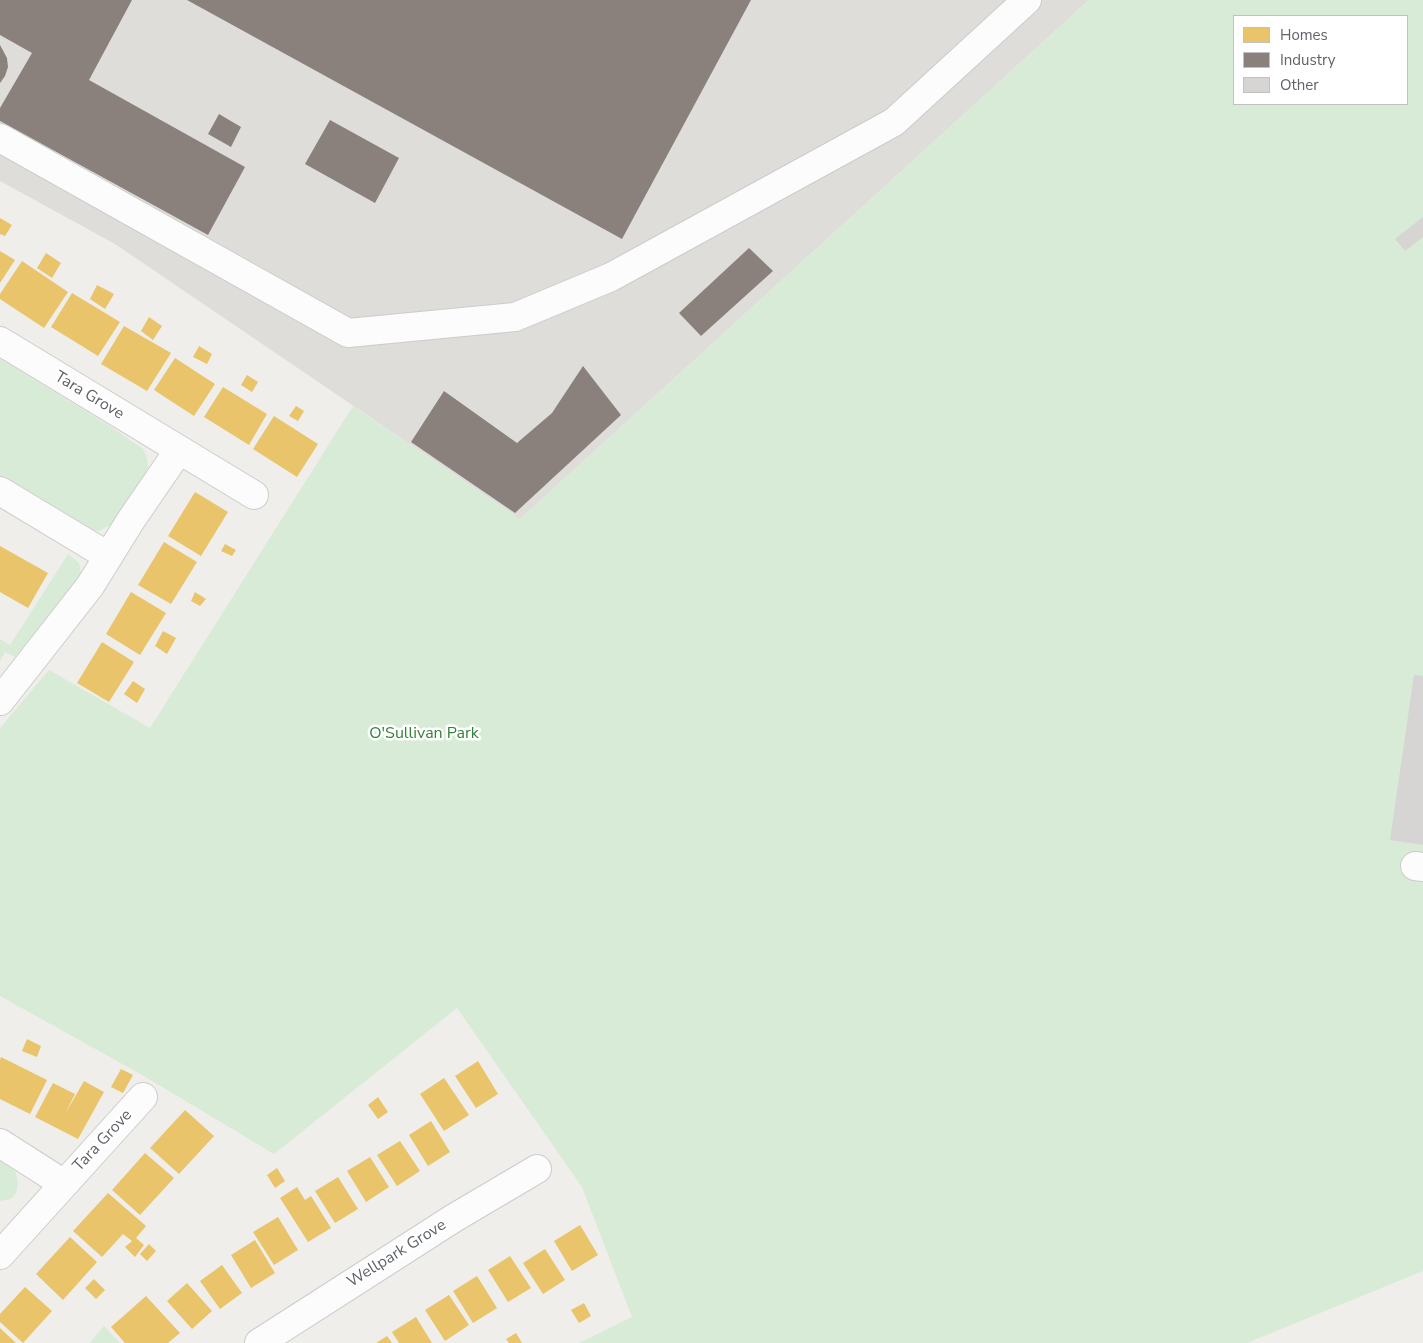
<!DOCTYPE html>
<html>
<head>
<meta charset="utf-8">
<style>
  body { margin:0 }
  #map { position:relative; width:1423px; height:1343px; overflow:hidden; background:#efeeea; font-family:"Nunito Sans",sans-serif }
  canvas { display:block }
  .legend { position:absolute; left:1233px; top:15px; width:175px; height:90px; box-sizing:border-box; background:#fff; border:1px solid #bfc1c3; margin:0; padding:6px 9px; list-style:none; font-size:15px; color:#5f6368 }
  .legend li { display:flex; align-items:center; gap:10px; height:25px }
  .legend b { width:25px; border:1px solid #bfc1c3 }
</style>
</head>
<body>
<div id="map">
<canvas width="1423" height="1343"></canvas>
<ul class="legend">
<li><b style="height:14px;background:#e9c46a"></b>Homes</li>
<li><b style="height:14px;background:#8a817c"></b>Industry</li>
<li><b style="height:14px;background:#d6d5d3"></b>Other</li>
</ul>
</div>
<script>
const ctx = document.querySelector('canvas').getContext('2d');
ctx.lineJoin = 'round';
function paint(path, color) {
  ctx.fillStyle = color;
  ctx.fill(path, 'evenodd');
}
function shape(rows) {
  const path = new Path2D();
  for (const r of rows) {
    path.moveTo(r[0], r[1]);
    for (let i = 2; i < r.length; i += 2) path.lineTo(r[i], r[i + 1]);
  }
  return path;
}
function stroke(path, color, width, dash) {
  ctx.strokeStyle = color;
  ctx.lineWidth = width;
  ctx.lineCap = dash ? 'butt' : 'round';
  ctx.setLineDash(dash || []);
  ctx.stroke(path);
}
function write(font, color, halo, rows, align = 'center') {
  ctx.font = font + ' "Nunito Sans",sans-serif';
  ctx.lineWidth = 5;
  ctx.setLineDash([]);
  ctx.textBaseline = 'middle';
  ctx.strokeStyle = halo;
  ctx.fillStyle = color;
  for (const [text, x, y, turn = 0] of rows) {
    ctx.save();
    ctx.translate(x, y);
    ctx.rotate((+turn || 0) * Math.PI / 180);
    ctx.textAlign = isNaN(turn) ? turn : align;
    if (halo) ctx.strokeText(text, 0, 0);
    ctx.fillText(text, 0, 0);
    ctx.restore();
  }
}
const industrial = shape([
  [0,0,1089,0,520,519,115,244,0,181]
]);
const green = shape([
  [1089,0,1423,0,1423,1271,1247,1343,579,1343,632,1317,582,1187,457,1008,274,1154,144,1076,0,996,0,728,49,670,150,728,353,406,520,519],
  [1234,16,1407,16,1407,104,1234,104],
  [0,359,108,425,143,449,147,457,148,468,129,505,119,520,99,531,90,530,0,478],
  [68,554,79,563,81,571,79,578,15,657,5,652,0,661,0,639,10,645],
  [0,1159,12,1166,16,1173,18,1184,16,1193,11,1199,0,1201],
  [104,1326,120,1343,90,1343]
]);
const homes = shape([
  [0,218,12,225,5,236,0,234],
  [0,251,15,260,0,283],
  [46,253,61,263,52,278,37,268],
  [22,261,68,292,44,328,0,299,0,294],
  [97,285,114,294,105,309,90,299],
  [72,293,120,322,98,356,51,327],
  [149,317,162,326,153,340,141,331],
  [124,326,171,353,147,391,101,364],
  [199,346,212,354,207,364,193,357],
  [175,358,215,384,194,416,154,390],
  [247,375,258,382,252,392,241,385],
  [223,387,267,414,249,445,204,417],
  [296,406,304,411,298,421,289,416],
  [274,416,318,444,297,477,253,449],
  [195,492,228,512,201,556,168,536],
  [164,542,197,562,171,604,138,585],
  [225,544,236,550,232,556,221,551],
  [0,546,48,573,28,608,0,592],
  [131,592,166,613,140,655,106,634],
  [195,592,206,599,200,606,191,601],
  [163,631,176,638,167,654,155,646],
  [102,642,134,662,109,702,77,683],
  [133,681,145,689,137,703,124,694],
  [27,1039,41,1046,37,1057,22,1051],
  [1,1057,47,1080,30,1114,0,1099,0,1060],
  [478,1061,498,1094,476,1108,455,1076],
  [121,1069,133,1075,123,1093,111,1087],
  [444,1078,469,1115,444,1131,420,1094],
  [84,1081,104,1092,78,1139,35,1117,53,1083,75,1094,65,1114],
  [378,1097,388,1112,378,1119,368,1105],
  [185,1110,214,1136,179,1174,150,1148],
  [431,1121,450,1152,428,1166,409,1135],
  [400,1141,420,1171,397,1186,377,1155],
  [145,1153,174,1178,140,1215,112,1190],
  [370,1157,389,1187,366,1202,347,1171],
  [277,1168,285,1181,275,1188,267,1175],
  [338,1177,358,1209,335,1223,315,1191],
  [297,1187,305,1200,311,1196,331,1228,308,1242,280,1198],
  [108,1193,146,1226,136,1238,144,1245,135,1257,125,1247,132,1241,123,1234,102,1257,73,1231],
  [278,1217,298,1250,274,1265,253,1232],
  [580,1225,598,1255,572,1271,554,1241],
  [70,1237,97,1262,63,1300,36,1274],
  [255,1240,275,1273,251,1288,231,1255],
  [149,1244,156,1251,147,1261,140,1254],
  [545,1249,565,1280,543,1294,523,1263],
  [510,1256,531,1288,508,1302,488,1270],
  [222,1265,242,1293,220,1309,200,1281],
  [477,1276,497,1308,473,1323,453,1291],
  [94,1279,105,1290,96,1299,85,1288],
  [187,1283,212,1311,192,1329,167,1301],
  [25,1287,52,1311,23,1343,0,1322,0,1314],
  [449,1295,469,1325,445,1341,425,1310],
  [146,1296,180,1333,168,1343,125,1343,111,1327],
  [584,1303,591,1316,579,1323,571,1310],
  [416,1317,432,1343,399,1343,392,1332],
  [0,1328,16,1343,0,1343],
  [516,1333,522,1343,509,1343,506,1339],
  [387,1336,392,1343,376,1343]
]);
const industry = shape([
  [0,0,132,0,89,80,245,167,208,235,0,121,0,108,32,53,0,35],
  [187,0,751,0,622,239],
  [0,45,7,58,8,67,5,76,0,83],
  [219,114,241,127,231,147,208,134],
  [330,120,399,158,375,203,305,164],
  [749,248,773,271,701,336,679,313],
  [583,366,621,415,515,513,411,442,444,391,517,443,552,413]
]);
const building = shape([
  [1423,217,1423,237,1405,251,1395,239],
  [1414,675,1423,676,1423,845,1390,840]
]);
const minor = shape([
  [0,138,348,333,515,317,611,277,894,122,1027,0],
  [0,341,254,495],
  [0,491,108,556],
  [0,701,90,586,131,520,179,450],
  [1415,866,1423,867],
  [0,1143,64,1184],
  [0,1255,143,1097],
  [259,1343,454,1218,537,1169]
]);
const streetNames = [
  ["Tara Grove",89,396,31],
  ["Tara Grove",103,1141,-47],
  ["Wellpark Grove",397,1254,-32]
];
const parkNames = [
  ["O'Sullivan Park",424,734]
];
paint(industrial, '#dfddda');
paint(green, '#d8ebd6');
paint(homes, '#e9c46a');
paint(industry, '#8a817c');
paint(building, '#d6d5d3');
stroke(minor, '#cbcccc', 30);
stroke(minor, '#fdfcfc', 28);
write('16px', '#5f6368', '#fff', streetNames);
write('16px', '#348238', '#fff', parkNames);
</script>
</body>
</html>
